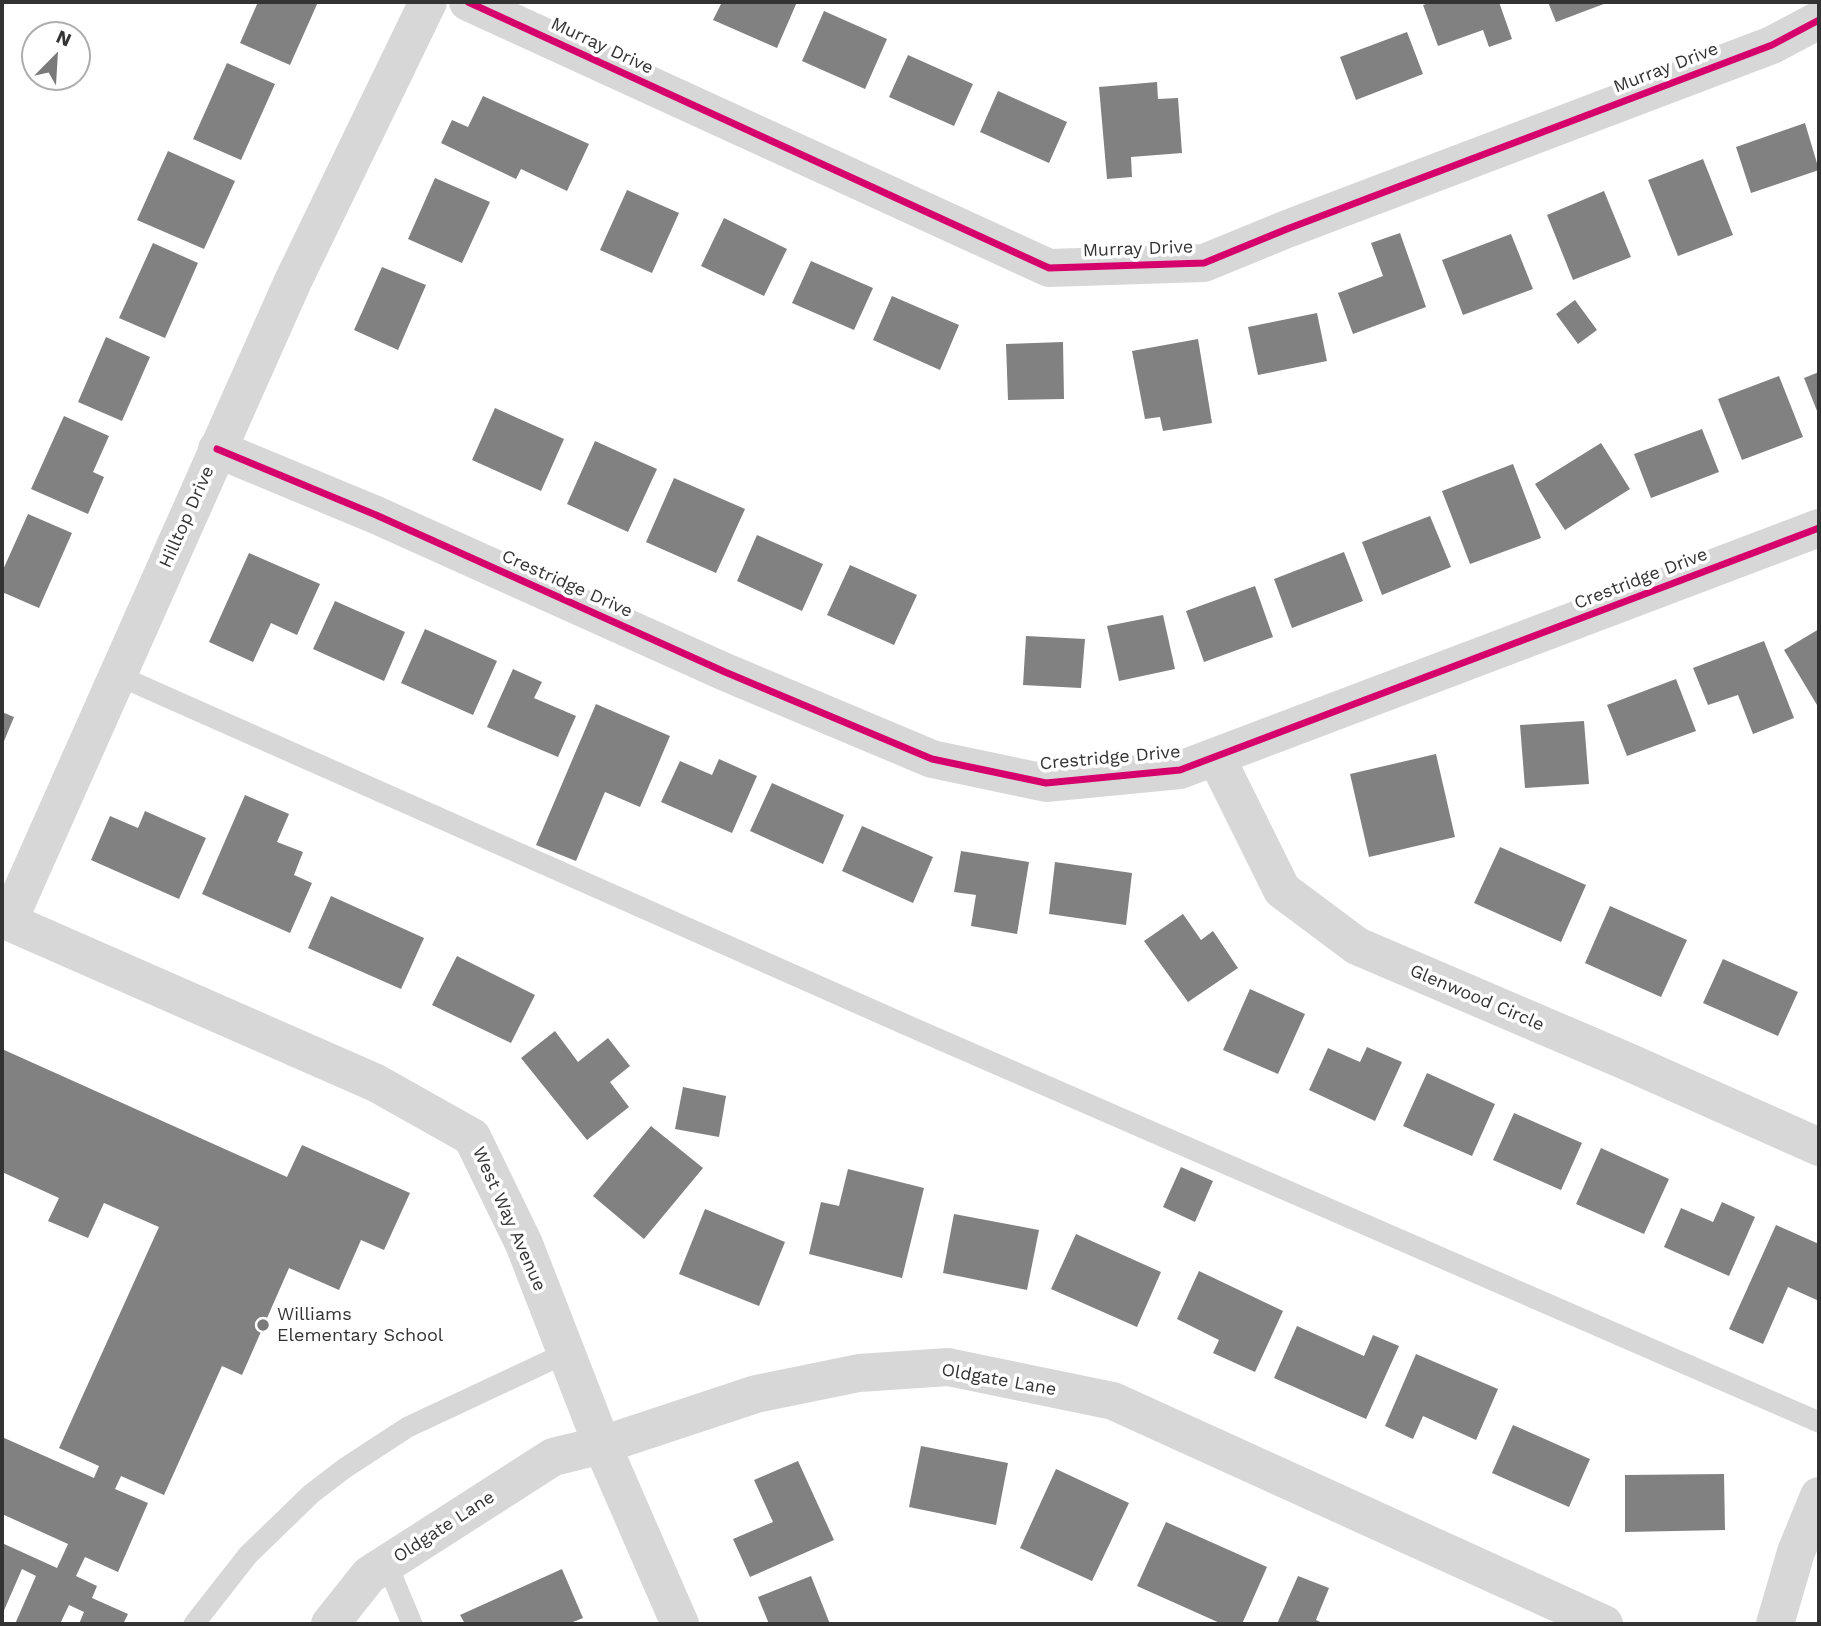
<!DOCTYPE html>
<html>
<head>
<meta charset="utf-8">
<style>
  body { margin:0 }
  #map { position:relative; width:1821px; height:1626px; overflow:hidden; background:#fff; font-family:"Work Sans",sans-serif }
  canvas { display:block }
  .frame { position:absolute; inset:0; border:4px solid #333; pointer-events:none }
  .north { position:absolute; left:21px; top:21px; width:70px; height:70px; box-sizing:border-box; background:#fff; border:2px solid #adadad; border-radius:50%; rotate:24deg; font-size:19px; font-weight:700; line-height:28px; text-align:center; color:#333 }
  .north::after { content:''; display:block; margin:auto; width:24px; height:32px; background:#7a7a7a; clip-path:polygon(50% 0,100% 100%,50% 72%,0 100%) }
</style>
</head>
<body>
<div id="map">
<canvas width="1821" height="1626"></canvas>
<div class="frame"></div>
<div class="north">N</div>
</div>
<script>
const ctx = document.querySelector('canvas').getContext('2d');
ctx.lineJoin = 'round';
function paint(path, color) {
  ctx.fillStyle = color;
  ctx.fill(path, 'evenodd');
}
function shape(rows) {
  const path = new Path2D();
  for (const r of rows) {
    path.moveTo(r[0], r[1]);
    for (let i = 2; i < r.length; i += 2) path.lineTo(r[i], r[i + 1]);
  }
  return path;
}
function stroke(path, color, width, dash) {
  ctx.strokeStyle = color;
  ctx.lineWidth = width;
  ctx.lineCap = dash ? 'butt' : 'round';
  ctx.setLineDash(dash || []);
  ctx.stroke(path);
}
function write(font, color, halo, rows, align = 'center') {
  ctx.font = font + ' "Work Sans",sans-serif';
  ctx.lineWidth = 7;
  ctx.setLineDash([]);
  ctx.textBaseline = 'middle';
  ctx.strokeStyle = halo;
  ctx.fillStyle = color;
  for (const [text, x, y, turn = 0] of rows) {
    ctx.save();
    ctx.translate(x, y);
    ctx.rotate((+turn || 0) * Math.PI / 180);
    ctx.textAlign = isNaN(turn) ? turn : align;
    if (halo) ctx.strokeText(text, 0, 0);
    ctx.fillText(text, 0, 0);
    ctx.restore();
  }
}
const building = shape([
  [258,2,318,2,290,65,240,43],
  [722,2,797,2,777,48,713,20],
  [1432,2,1499,2,1512,39,1489,47,1483,30,1438,46,1423,5],
  [1548,2,1609,2,1556,22],
  [824,11,887,39,865,89,802,61],
  [1407,32,1423,74,1356,100,1340,57],
  [908,55,973,84,954,126,889,97],
  [227,63,275,84,241,160,193,139],
  [1157,82,1158,99,1178,98,1182,153,1131,157,1132,177,1107,179,1099,87],
  [998,91,1067,122,1049,163,980,132],
  [483,96,589,144,567,191,521,169,516,179,441,143,452,120,468,127],
  [1805,123,1819,170,1751,193,1736,147],
  [168,151,235,181,204,249,137,220],
  [1703,159,1733,235,1678,256,1648,180],
  [435,178,490,202,462,263,408,239],
  [627,190,679,213,652,273,600,250],
  [1604,191,1631,257,1573,280,1547,215],
  [724,218,787,249,764,296,701,266],
  [1400,233,1426,307,1353,334,1338,293,1383,276,1371,243],
  [1511,234,1533,289,1463,315,1442,260],
  [153,243,198,263,165,338,119,318],
  [811,261,873,288,854,330,792,303],
  [382,267,426,285,398,350,354,330],
  [892,296,959,325,940,370,873,340],
  [1575,300,1597,330,1578,344,1556,314],
  [1317,313,1327,361,1258,375,1248,327],
  [106,337,150,357,122,421,78,402],
  [1198,339,1212,423,1163,431,1160,417,1145,419,1132,351],
  [1063,342,1064,399,1008,400,1006,344],
  [1819,372,1819,416,1804,378],
  [1779,376,1803,437,1742,460,1718,399],
  [495,408,564,439,541,491,472,460],
  [64,416,109,436,93,472,104,477,88,514,31,489],
  [1702,429,1719,472,1651,498,1634,454],
  [595,441,657,469,628,532,567,504],
  [1601,443,1630,489,1565,530,1535,484],
  [1513,464,1541,538,1470,564,1442,491],
  [674,478,745,509,716,573,646,542],
  [28,514,72,533,39,608,2,592,2,572],
  [1430,516,1451,567,1382,595,1362,542],
  [757,535,823,564,802,611,737,581],
  [1344,552,1363,601,1292,628,1274,579],
  [249,553,320,584,297,635,271,623,253,662,209,642],
  [850,565,917,595,894,645,827,615],
  [1255,586,1273,637,1204,662,1186,611],
  [335,601,405,632,384,681,313,649],
  [1163,615,1175,669,1119,681,1107,626],
  [425,629,497,661,473,715,401,683],
  [1819,629,1819,703,1817,705,1784,650],
  [1026,636,1085,639,1081,688,1023,685],
  [1764,641,1794,718,1753,734,1738,695,1708,705,1693,668],
  [513,669,542,682,534,698,576,716,558,757,487,727],
  [1676,679,1696,731,1627,756,1607,705],
  [596,704,670,736,640,807,605,792,576,861,536,845],
  [2,712,14,717,2,746],
  [1584,721,1589,784,1525,788,1520,725],
  [1436,754,1455,837,1369,857,1350,774],
  [719,759,757,776,732,833,661,802,680,761,712,775],
  [772,783,844,815,823,864,750,831],
  [245,795,289,814,277,842,303,852,294,875,312,883,290,933,202,894],
  [145,811,206,838,179,899,91,860,110,816,138,828],
  [862,826,933,857,913,903,842,871],
  [1500,847,1586,885,1561,942,1474,903],
  [961,851,1029,862,1017,934,971,926,976,895,954,892],
  [1055,862,1132,873,1126,925,1049,914],
  [331,896,424,938,401,989,308,948],
  [1610,906,1687,940,1661,997,1585,963],
  [1183,914,1201,940,1213,931,1238,968,1188,1002,1144,941],
  [457,956,535,995,511,1043,432,1005],
  [1723,959,1798,992,1778,1036,1703,1003],
  [1250,989,1305,1014,1278,1074,1223,1050],
  [555,1031,578,1062,608,1038,630,1066,610,1082,629,1107,587,1140,521,1058],
  [1367,1047,1402,1062,1375,1121,1309,1090,1328,1048,1360,1062],
  [2,1049,287,1177,302,1145,410,1193,384,1250,361,1240,339,1290,289,1268,242,1375,222,1366,164,1495,121,1476,115,1489,148,1503,118,1572,85,1557,76,1576,97,1586,92,1598,128,1614,123,1624,79,1624,84,1612,69,1605,60,1624,15,1624,36,1576,22,1569,2,1615,2,1543,57,1568,68,1544,2,1514,2,1437,94,1478,99,1466,59,1448,159,1227,104,1203,88,1238,48,1221,59,1198,2,1172],
  [1427,1073,1495,1104,1472,1156,1403,1126],
  [683,1087,726,1096,719,1137,675,1129],
  [1514,1113,1582,1143,1561,1190,1493,1160],
  [651,1126,703,1168,644,1239,593,1196],
  [1601,1148,1669,1179,1644,1234,1576,1204],
  [1181,1167,1213,1181,1195,1222,1163,1207],
  [848,1169,924,1188,902,1278,809,1254,821,1202,839,1206],
  [1722,1202,1755,1217,1729,1276,1664,1247,1681,1208,1713,1222],
  [705,1209,785,1242,759,1306,679,1274],
  [954,1214,1039,1230,1027,1290,943,1273],
  [1776,1225,1819,1244,1819,1301,1788,1287,1763,1344,1729,1329],
  [1076,1234,1161,1272,1137,1327,1051,1289],
  [1199,1271,1283,1311,1255,1372,1213,1353,1219,1340,1177,1319],
  [1297,1326,1364,1356,1373,1335,1399,1346,1366,1419,1274,1378],
  [1416,1354,1498,1389,1476,1440,1423,1416,1413,1439,1385,1426],
  [1513,1425,1590,1459,1569,1507,1492,1473],
  [921,1446,1008,1463,996,1525,909,1507],
  [798,1461,834,1540,750,1577,733,1539,773,1522,754,1480],
  [1056,1469,1129,1503,1092,1581,1020,1548],
  [1724,1474,1725,1530,1625,1532,1625,1475],
  [1166,1522,1267,1567,1242,1624,1222,1624,1137,1586],
  [562,1569,583,1618,568,1624,465,1624,460,1615],
  [811,1576,830,1624,769,1624,758,1597],
  [1298,1576,1329,1588,1316,1620,1325,1624,1277,1624]
]);
const lane = shape([
  [117,675,911,1027,1819,1422],
  [387,1564,412,1624],
  [194,1624,248,1555,311,1494,345,1468,408,1427,566,1353]
]);
const street = shape([
  [468,2,1049,268,1204,263,1287,229,1772,45,1819,20],
  [217,449,376,515,725,672,932,759,1046,783,1180,770,1819,528],
  [1216,757,1282,890,1357,946,1626,1061,1819,1147],
  [2,919,376,1083,472,1137,524,1244,602,1445,680,1624],
  [8,922,293,281,428,2],
  [330,1624,369,1575,553,1457,602,1445,756,1394,859,1373,948,1367,1113,1401,1604,1624],
  [1775,1624,1796,1552,1819,1496]
]);
const cycleway = shape([
  [468,2,1049,268,1204,263,1287,229,1772,45,1819,20],
  [217,449,376,515,725,672,932,759,1046,783,1180,770,1819,528]
]);
const markers = [
  [263,1325,7,"#7a7a7a"]
];
const streetNames = [
  ["Murray Drive",602,46,25],
  ["Murray Drive",1666,68,-21],
  ["Murray Drive",1138,249,-2],
  ["Hilltop Drive",187,517,-66],
  ["Crestridge Drive",1641,579,-21],
  ["Crestridge Drive",567,584,24],
  ["Crestridge Drive",1110,758,-5],
  ["Glenwood Circle",1477,998,23],
  ["West Way Avenue",509,1219,66],
  ["Oldgate Lane",999,1380,10],
  ["Oldgate Lane",444,1527,-33]
];
const poiNames = [
  ["Williams",277,1315],
  ["Elementary School",277,1336]
];
paint(building, '#818181');
stroke(lane, '#d7d7d7', 21);
stroke(street, '#d7d7d7', 38);
stroke(cycleway, '#d6006c', 7);
for (const [x, y, r, color] of markers) {
  const dot = new Path2D();
  dot.arc(x, y, r, 0, 2 * Math.PI);
  ctx.fillStyle = color;
  ctx.fill(dot);
  stroke(dot, '#fff', 2.5);
}
write('18px', '#333', '#fff', streetNames);
write('18px', '#333', '#fff', poiNames, 'left');
</script>
</body>
</html>
